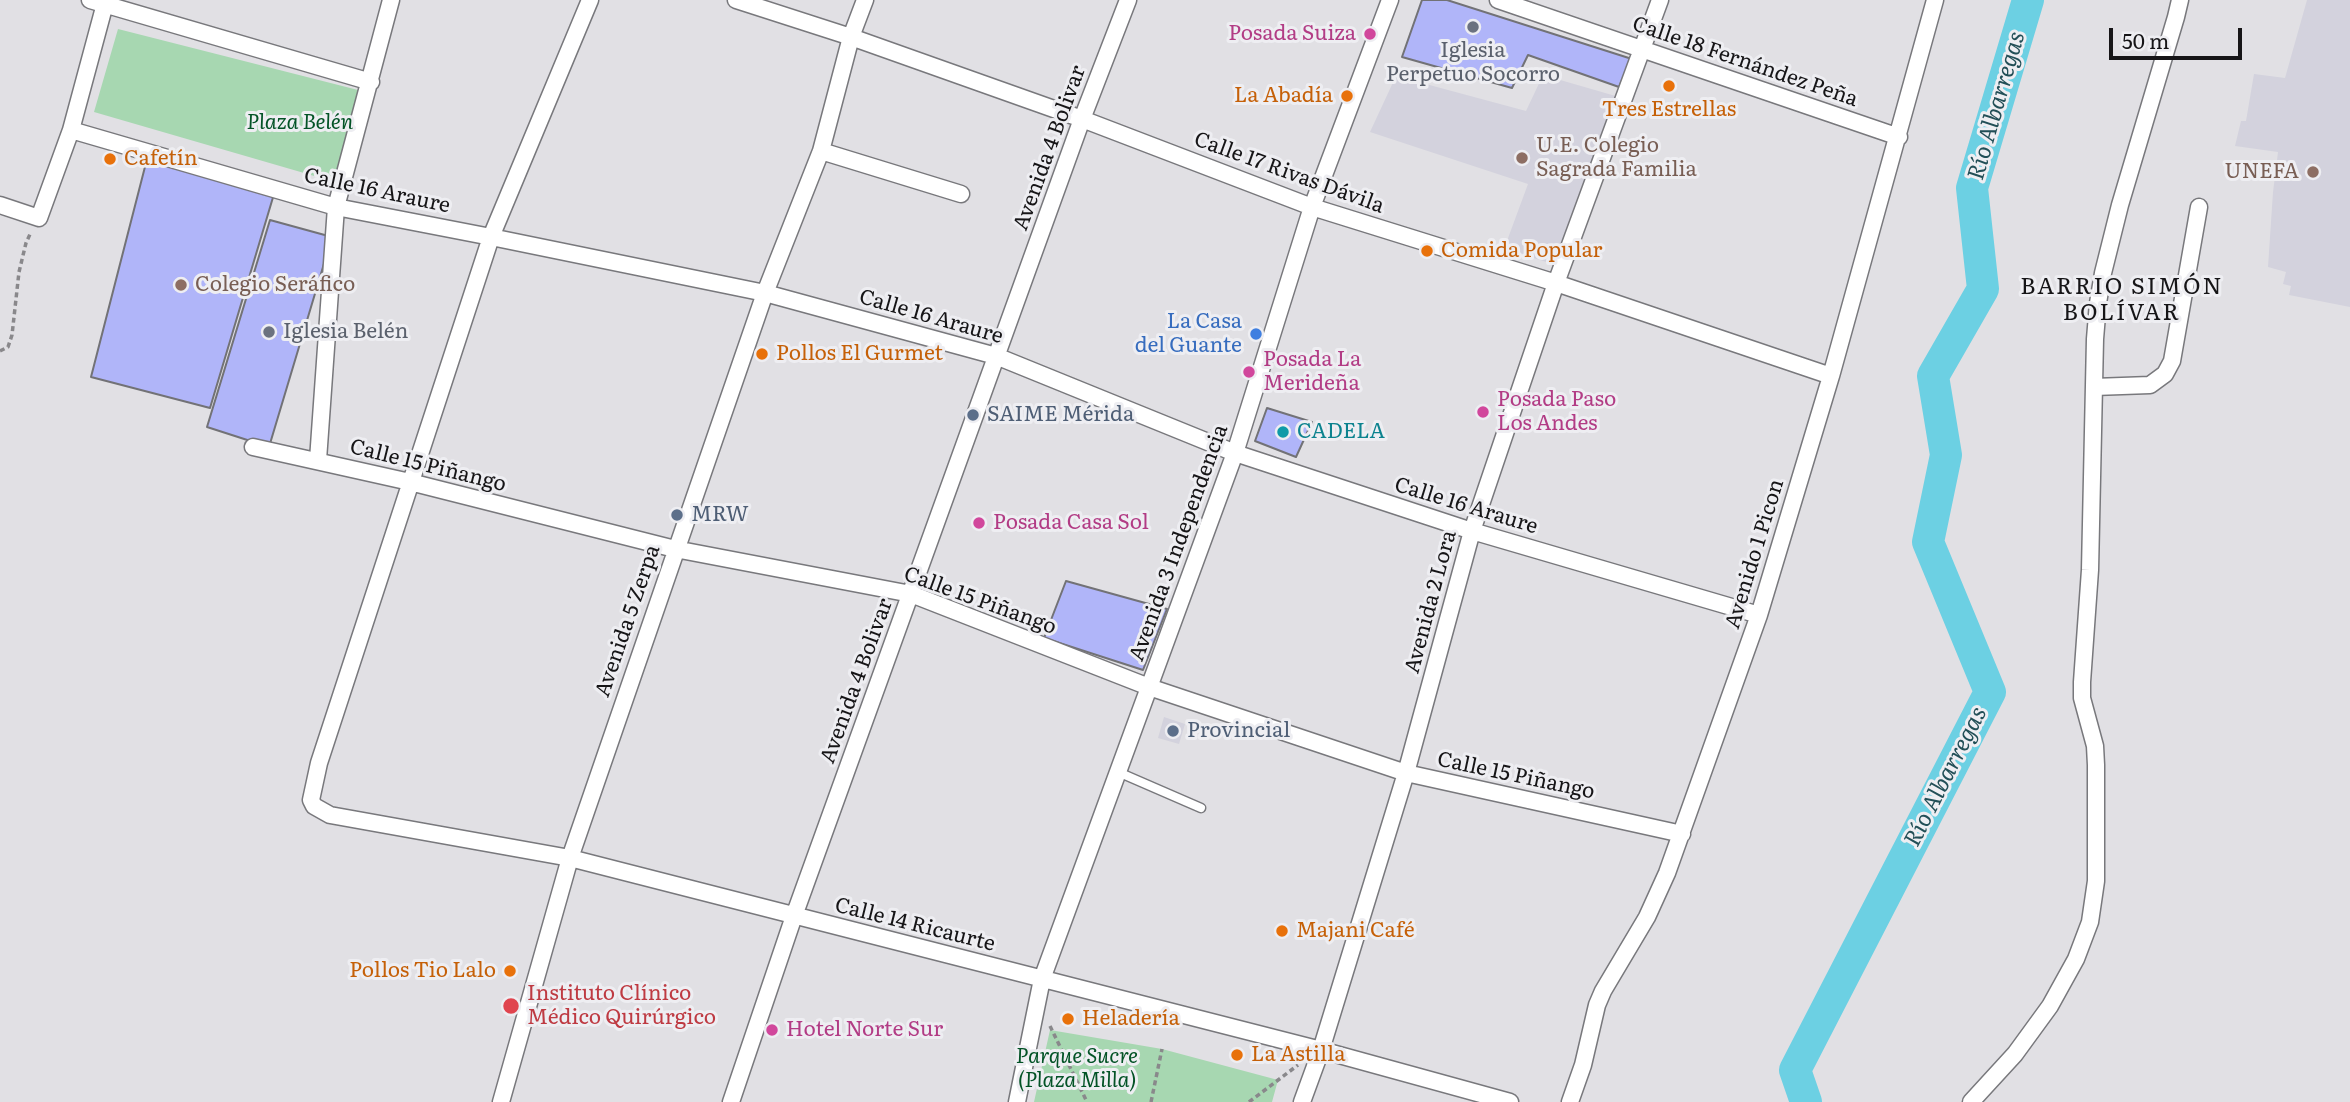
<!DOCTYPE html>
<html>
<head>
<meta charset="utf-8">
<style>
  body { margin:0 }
  #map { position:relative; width:2350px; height:1102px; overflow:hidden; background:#e1e0e4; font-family:Literata,serif }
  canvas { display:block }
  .scale { position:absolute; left:2109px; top:28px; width:133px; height:32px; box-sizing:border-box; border:4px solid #161517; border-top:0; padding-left:9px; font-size:21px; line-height:24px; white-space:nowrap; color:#161517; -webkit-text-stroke:5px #eeeef2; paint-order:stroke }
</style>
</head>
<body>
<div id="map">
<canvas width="2350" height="1102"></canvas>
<div class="scale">50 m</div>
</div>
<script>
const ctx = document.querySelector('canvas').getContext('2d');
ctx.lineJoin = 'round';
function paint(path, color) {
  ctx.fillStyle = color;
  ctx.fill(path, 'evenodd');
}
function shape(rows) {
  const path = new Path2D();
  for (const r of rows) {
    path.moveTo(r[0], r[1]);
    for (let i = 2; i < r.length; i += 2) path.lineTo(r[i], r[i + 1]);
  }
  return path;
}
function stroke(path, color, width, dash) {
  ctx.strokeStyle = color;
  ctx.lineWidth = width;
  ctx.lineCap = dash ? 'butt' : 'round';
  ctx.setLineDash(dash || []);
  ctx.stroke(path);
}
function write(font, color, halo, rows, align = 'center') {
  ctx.font = font + ' Literata,serif';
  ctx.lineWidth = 6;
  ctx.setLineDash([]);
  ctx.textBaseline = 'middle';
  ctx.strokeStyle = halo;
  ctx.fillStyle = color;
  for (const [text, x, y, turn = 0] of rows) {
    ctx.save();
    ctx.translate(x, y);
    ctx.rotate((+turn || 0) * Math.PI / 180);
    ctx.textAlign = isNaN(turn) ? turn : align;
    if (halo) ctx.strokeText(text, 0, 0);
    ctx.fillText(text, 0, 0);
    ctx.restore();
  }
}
const built = shape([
  [2307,0,2350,0,2350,307,2289,295,2291,286,2283,284,2286,272,2268,267,2273,192,2278,152,2235,146,2241,121,2246,121,2254,74,2285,78],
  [1543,75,1619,97,1553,264,1504,249,1528,184,1370,132,1396,76,1526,111],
  [1164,717,1185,724,1179,744,1158,738]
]);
const green = shape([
  [118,29,362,91,335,182,94,112],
  [1050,1030,1162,1049,1278,1080,1272,1102,1034,1102]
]);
const river = shape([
  [1806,1102,1795,1070,1990,692,1928,542,1946,455,1933,376,1983,289,1972,188,2028,0]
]);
const building = shape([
  [1422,0,1447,0,1632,59,1619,87,1528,55,1512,88,1402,57,1422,0],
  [147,159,274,194,210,408,91,377,147,159],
  [270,220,332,237,269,447,207,427,270,220],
  [1267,408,1312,422,1296,457,1255,441,1267,408],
  [1066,581,1167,609,1143,670,1044,638,1066,581]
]);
const path = shape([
  [0,351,8,347,12,335,19,272,26,243,31,232],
  [1050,1026,1087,1102],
  [1151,1102,1162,1049],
  [1249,1102,1298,1065]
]);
const lane = shape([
  [1118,772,1201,808]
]);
const street = shape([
  [90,0,371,82],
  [590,0,491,237,319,763,311,800,314,806,330,815,570,858,1321,1050,1510,1102],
  [736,0,851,37,1082,119,1312,207,1556,283,1831,376],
  [1498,0,1899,137],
  [71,130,336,207,491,237,765,293,996,356,1235,453,1472,531,1759,615],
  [821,151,961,194],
  [0,205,39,218,71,130,106,0],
  [2094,387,2150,385,2165,374,2172,361,2199,207],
  [253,447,410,482,675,549,911,594,1149,687,1406,773,1682,834],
  [318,460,336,207,391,0],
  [501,1102,570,858,765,293,821,151,851,37,865,0],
  [731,1102,794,916,1082,119,1128,0],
  [1017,1102,1042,979,1235,453,1312,207,1390,0],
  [1302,1102,1321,1050,1406,773,1472,531,1556,283,1660,0],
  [1570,1102,1583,1065,1597,1005,1603,991,1647,917,1667,873,1759,615,1831,376,1935,0],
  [1971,1102,2015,1054,2050,1006,2076,959,2090,922,2096,881,2096,765,2095,746,2082,698,2082,682,2090,570,2095,339,2098,303,2103,273,2120,205,2176,17,2180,0]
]);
const markers = [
  [1473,27,7,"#6b7280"],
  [1370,34,7,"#d1479c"],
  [1669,86,7,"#e8710a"],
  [1347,96,7,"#e8710a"],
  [1522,158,7,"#8d6e63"],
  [110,159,7,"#e8710a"],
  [2313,172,7,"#8d6e63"],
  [1427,251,7,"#e8710a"],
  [181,285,7,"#8d6e63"],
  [269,332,7,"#6b7280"],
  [1256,334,7,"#3f7fe0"],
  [762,354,7,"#e8710a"],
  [1249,372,7,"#d1479c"],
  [1483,412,7,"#d1479c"],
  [973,415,7,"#5c6f8a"],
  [1283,432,7,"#0f9aa8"],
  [677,515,7,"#5c6f8a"],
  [979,523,7,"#d1479c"],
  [1173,731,7,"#5c6f8a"],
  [1282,931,7,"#e8710a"],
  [510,971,7,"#e8710a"],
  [511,1006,9,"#e0444e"],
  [1068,1019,7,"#e8710a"],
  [772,1030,7,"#d1479c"],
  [1237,1055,7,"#e8710a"]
];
const hotelNames = [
  ["Posada Suiza",1356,34,"right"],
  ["Posada La",1263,360],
  ["Merideña",1263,384],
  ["Posada Paso",1497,400],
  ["Los Andes",1497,424],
  ["Posada Casa Sol",993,523],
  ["Hotel Norte Sur",786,1030]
];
const worshipNames = [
  ["Iglesia",1473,51],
  ["Perpetuo Socorro",1473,75],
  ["Iglesia Belén",283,332,"left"]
];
const streetNames = [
  ["Calle 18 Fernández Peña",1745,62,19],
  ["Avenida 4 Bolivar",1050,148,-70],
  ["Calle 17 Rivas Dávila",1289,173,20],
  ["Calle 16 Araure",377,191,12],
  ["Calle 16 Araure",931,317,16],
  ["Calle 15 Piñango",428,466,14],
  ["Calle 16 Araure",1466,506,17],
  ["Avenida 3 Independencia",1179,543,-70],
  ["Avenido 1 Picon",1755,554,-73],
  ["Calle 15 Piñango",980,601,20],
  ["Avenida 2 Lora",1431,602,-75],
  ["Avenida 5 Zerpa",628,621,-71],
  ["Avenida 4 Bolivar",857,681,-70],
  ["Calle 15 Piñango",1516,776,12],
  ["Calle 14 Ricaurte",915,925,14]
];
const foodNames = [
  ["La Abadía",1333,96,"right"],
  ["Tres Estrellas",1669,110,"center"],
  ["Cafetín",124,159],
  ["Comida Popular",1441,251],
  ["Pollos El Gurmet",776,354],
  ["Majani Café",1296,931],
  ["Pollos Tio Lalo",496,971,"right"],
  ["Heladería",1082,1019],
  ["La Astilla",1251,1055]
];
const parkNames = [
  ["Plaza Belén",300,123],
  ["Parque Sucre",1077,1057],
  ["(Plaza Milla)",1077,1081]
];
const educationNames = [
  ["U.E. Colegio",1536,146],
  ["Sagrada Familia",1536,170],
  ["UNEFA",2299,172,"right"],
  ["Colegio Seráfico",195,285]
];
const shopNames = [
  ["La Casa",1242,322],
  ["del Guante",1242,346]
];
const serviceNames = [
  ["SAIME Mérida",987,415],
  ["MRW",691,515],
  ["Provincial",1187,731]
];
const cultureNames = [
  ["CADELA",1297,432]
];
const healthNames = [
  ["Instituto Clínico",527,994],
  ["Médico Quirúrgico",527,1018]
];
const waterNames = [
  ["Río Albarregas",1997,106,-74],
  ["Río Albarregas",1946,777,-63]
];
const neighbourhoodNames = [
  ["BARRIO SIMÓN",2122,287],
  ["BOLÍVAR",2122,313]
];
paint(built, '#d3d2dd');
paint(green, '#a7d7b1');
stroke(river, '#6cd0e3', 32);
paint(building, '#b0b5f9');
stroke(building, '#727276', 2);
stroke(lane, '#78787c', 11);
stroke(street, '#78787c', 19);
stroke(path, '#89888b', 3.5, [5, 3.5]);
stroke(lane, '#fff', 8);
stroke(street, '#fff', 16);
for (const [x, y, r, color] of markers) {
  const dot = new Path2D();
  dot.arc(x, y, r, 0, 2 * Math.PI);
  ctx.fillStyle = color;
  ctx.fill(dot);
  stroke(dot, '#eeeef2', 2.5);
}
write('21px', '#b23c85', '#eeeef2', hotelNames, 'left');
write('21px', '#5b616d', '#eeeef2', worshipNames);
write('21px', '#161517', '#eeeef2', streetNames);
write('21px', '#c56008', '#eeeef2', foodNames, 'left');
write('italic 21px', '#035326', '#eeeef2', parkNames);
write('21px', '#785e54', '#eeeef2', educationNames, 'left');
write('21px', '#366cbe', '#eeeef2', shopNames, 'right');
write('21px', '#4e5e75', '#eeeef2', serviceNames, 'left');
write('21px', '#0d838f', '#eeeef2', cultureNames, 'left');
write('21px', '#be3a42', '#eeeef2', healthNames, 'left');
write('italic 23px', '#224f57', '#eeeef2', waterNames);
ctx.letterSpacing = '2px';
write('23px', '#161517', '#eeeef2', neighbourhoodNames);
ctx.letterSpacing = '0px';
</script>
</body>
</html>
